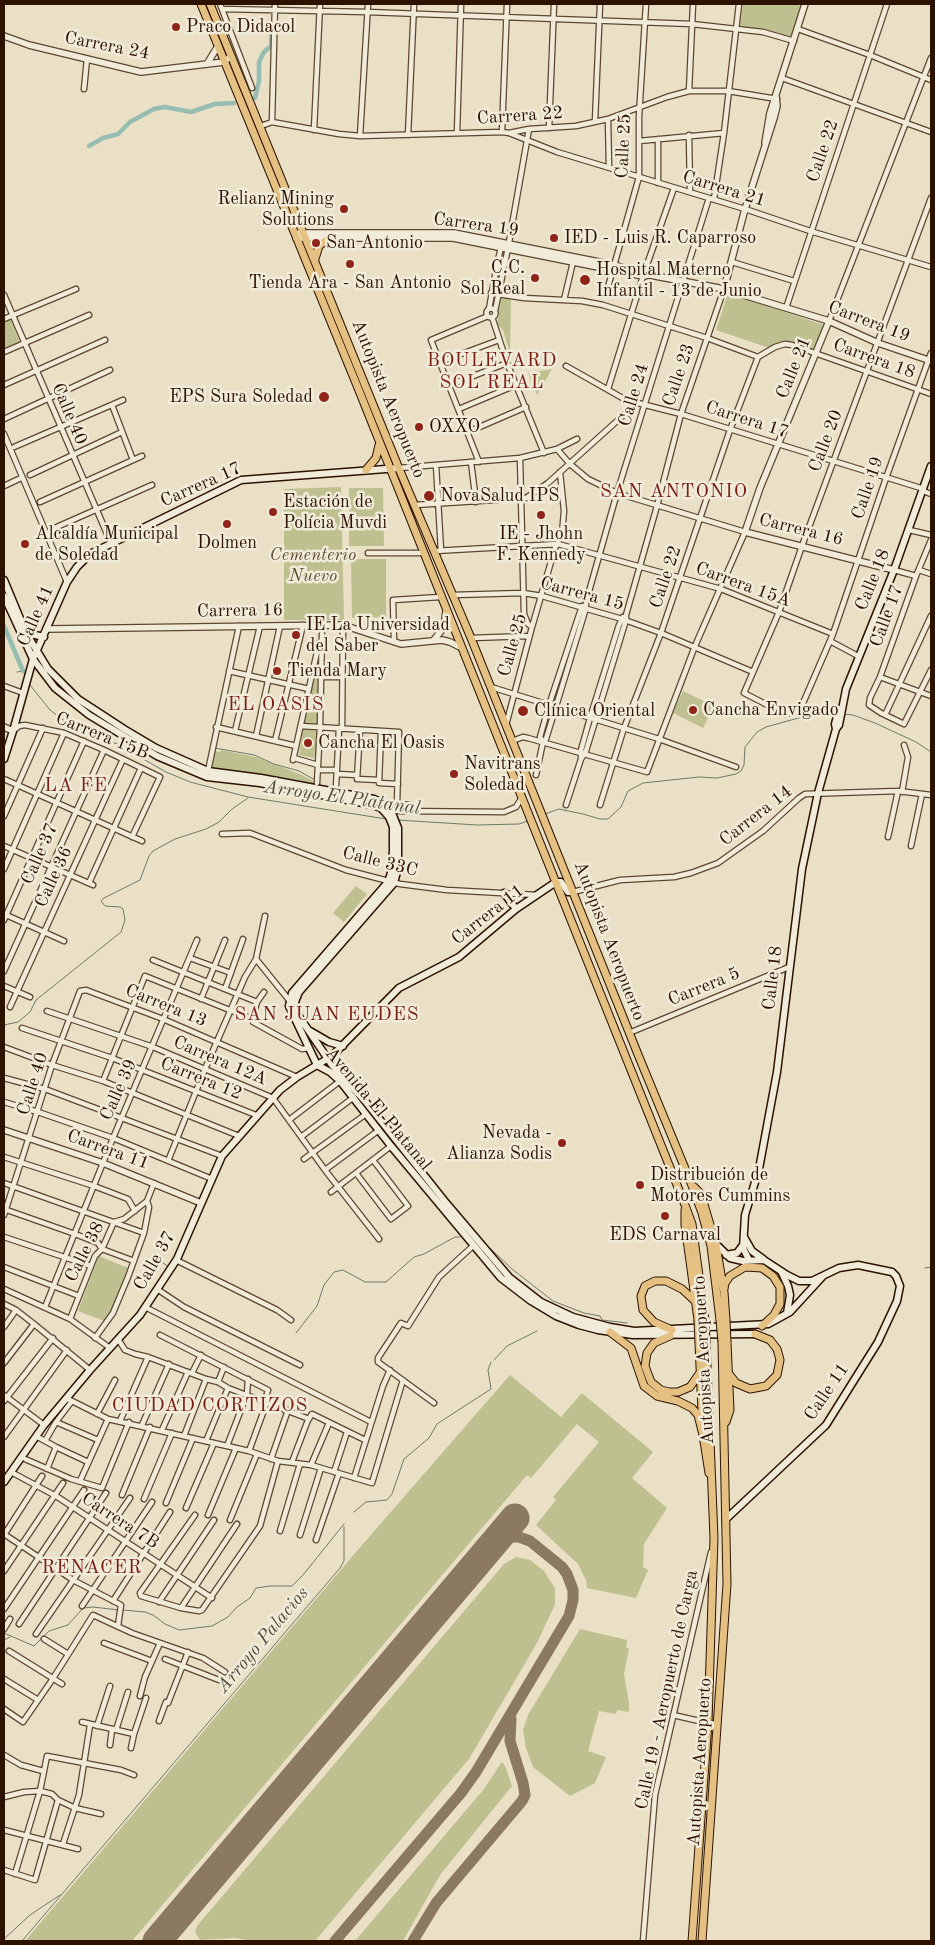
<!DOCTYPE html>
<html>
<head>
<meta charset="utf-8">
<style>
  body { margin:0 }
  #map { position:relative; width:935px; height:1945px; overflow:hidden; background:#e9e0c5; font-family:"Old Standard TT",serif }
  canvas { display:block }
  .frame { position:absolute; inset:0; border:5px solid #2d1200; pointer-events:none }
</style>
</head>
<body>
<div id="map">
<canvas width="935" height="1945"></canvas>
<div class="frame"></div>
</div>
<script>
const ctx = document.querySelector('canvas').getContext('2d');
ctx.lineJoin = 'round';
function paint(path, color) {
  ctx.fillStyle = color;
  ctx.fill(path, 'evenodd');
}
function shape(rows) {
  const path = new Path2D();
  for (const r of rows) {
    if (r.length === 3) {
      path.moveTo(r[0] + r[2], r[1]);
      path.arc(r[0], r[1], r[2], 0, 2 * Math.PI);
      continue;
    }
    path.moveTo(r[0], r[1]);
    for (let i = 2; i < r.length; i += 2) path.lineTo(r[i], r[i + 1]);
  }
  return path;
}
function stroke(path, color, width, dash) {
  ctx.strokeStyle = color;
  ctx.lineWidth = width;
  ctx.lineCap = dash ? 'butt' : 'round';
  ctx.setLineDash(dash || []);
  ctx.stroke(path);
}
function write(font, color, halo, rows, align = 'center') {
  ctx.font = font + ' "Old Standard TT",serif';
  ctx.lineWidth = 5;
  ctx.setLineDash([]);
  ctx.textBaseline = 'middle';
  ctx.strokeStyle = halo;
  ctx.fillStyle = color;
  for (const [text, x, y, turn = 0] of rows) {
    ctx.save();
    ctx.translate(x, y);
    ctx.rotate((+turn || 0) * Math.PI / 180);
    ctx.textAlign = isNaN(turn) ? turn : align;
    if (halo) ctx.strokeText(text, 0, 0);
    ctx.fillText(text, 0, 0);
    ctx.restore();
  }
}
const green = shape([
  [743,4,794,4,802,6,792,37,740,26],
  [728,293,824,325,815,349,797,343,785,342,769,348,716,330],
  [501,297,511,298,510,349,509,350,503,330,497,324],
  [10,318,20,343,4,350,4,321],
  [552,369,537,395,528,373],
  [341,487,344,620,284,620,284,489],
  [349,488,383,488,384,546,349,546],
  [351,559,386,559,386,617,352,618],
  [321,640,318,725,303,724],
  [683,691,714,706,703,728,673,713],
  [303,729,318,731,314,758,299,755],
  [221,750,255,757,302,775,315,782,315,784,211,767,214,751,220,752],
  [356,886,367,894,344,922,333,913],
  [99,1256,128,1268,107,1322,78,1311],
  [510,1375,561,1417,581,1394,583,1394,653,1452,632,1478,667,1508,644,1544,643,1567,648,1570,636,1598,587,1588,586,1580,578,1564,536,1525,556,1500,553,1497,599,1442,577,1424,531,1478,527,1475,132,1941,25,1941,356,1552],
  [516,1557,530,1560,544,1571,555,1588,555,1604,537,1643,469,1759,315,1941,253,1941,235,1938,200,1940,195,1932,197,1926,504,1564],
  [580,1629,627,1640,626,1647,629,1649,624,1674,629,1703,629,1712,617,1710,616,1714,599,1711,588,1751,606,1757,595,1783,570,1796,533,1767,526,1748,523,1730,528,1715],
  [501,1763,503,1763,505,1766,512,1786,440,1875,403,1941,355,1941,484,1789]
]);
const stream = shape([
  [17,672,23,671,26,677],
  [30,685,50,710,70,725,117,744,166,772,190,782,248,797,386,819],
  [843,714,853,715,875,723,916,742,931,752],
  [215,748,254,755,274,764,299,771,315,780],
  [545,814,559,809,583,814,600,819,608,819,621,807,628,791,643,783,699,777,717,778,736,774,741,771,744,765,745,747,757,732,766,727,802,717,834,715],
  [397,820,477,825,519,824,528,821],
  [4,1025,18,1022,30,1012,36,1000,121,932,125,920,123,909,120,907,105,906,101,901,104,898,140,880,149,856,153,851,175,839,206,829,219,822,232,809,248,798],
  [490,1248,512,1269,553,1301,584,1313,600,1316,602,1320,627,1323],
  [154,1257,169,1267],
  [925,1268,931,1267],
  [296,1333,317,1306,324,1285,334,1272,343,1270,365,1282,386,1282,414,1257,424,1254,455,1237,460,1237],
  [494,1360,507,1346,537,1331],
  [354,1512,366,1502,387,1500,392,1494,404,1459,429,1438,437,1424,443,1420,491,1389,488,1370,491,1362],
  [123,1610,145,1612,153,1615,165,1624,179,1630,212,1626,228,1617,237,1607,250,1598,256,1588,270,1586,292,1586,303,1575,344,1524],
  [4,1633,34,1646,49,1631,68,1625,83,1608,93,1607,119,1610],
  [4,1640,10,1637],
  [4,1939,30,1915,60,1895],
  [22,1941,340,1568,344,1561,344,1527]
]);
const canal = shape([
  [255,98,259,81,259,62,264,52,271,46,272,27],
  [89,146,103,138,118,134,130,122,154,109,165,107,191,112,215,104,234,103],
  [4,626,23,671]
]);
const taxiway = shape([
  [335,1941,461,1793,476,1772,569,1616,573,1600,573,1590,567,1574,562,1567,530,1541,519,1537,510,1537,498,1541,489,1550],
  [413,1941,436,1903,522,1801,525,1795,523,1783,510,1741,511,1719]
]);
const runway = shape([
  [157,1941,515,1518]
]);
const minor = shape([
  [220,4,252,88],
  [222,9,367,12,692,24,763,32,794,41],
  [798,29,870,55,931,80],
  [782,78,931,132],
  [84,89,87,59],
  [689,91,693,4],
  [608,119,609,167],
  [595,121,600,4],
  [272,122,275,4],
  [261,126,272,122,339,134,360,136,502,132,509,133,529,129,576,126,608,119,667,97,689,91,728,91,777,99],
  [549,128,554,4],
  [314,130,320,4],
  [502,132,507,4],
  [457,133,461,4],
  [509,133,557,152,745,209,810,231,931,267],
  [408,135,414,4],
  [689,135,690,192],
  [360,136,368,4],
  [658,139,658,183],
  [639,141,724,133],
  [931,198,802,546,779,612,744,693,785,714,800,710,833,634,886,478,931,353],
  [714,199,724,133,739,4],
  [732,262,794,281],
  [608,287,639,177,639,116,646,4],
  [491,293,524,298,582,301,603,305,707,338,758,357,775,347,785,344,792,345,931,394],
  [4,295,111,543],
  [564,300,573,262],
  [786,308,887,4],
  [491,313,4.5],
  [489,309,497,265,501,247,503,247],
  [495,311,508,248,529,129],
  [492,317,507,363,544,453],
  [4,319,76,289],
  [829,321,931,58],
  [4,352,89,315],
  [440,362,499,340],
  [566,366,626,400,681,414,924,489],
  [4,385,105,340],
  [450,385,507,363],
  [608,389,643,276,674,188],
  [112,405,133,460],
  [459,409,516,385],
  [4,419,110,370],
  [468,432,526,407],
  [4,434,67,582],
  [14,447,123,400],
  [520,458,524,614,528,624,532,627],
  [471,462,476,502],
  [479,462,431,340,488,316],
  [436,465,441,551],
  [399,468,520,458,557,449,577,439],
  [30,475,122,432],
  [4,486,21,478],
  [923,491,931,494],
  [40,502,142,456],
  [415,505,526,498,548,483,637,403],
  [50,530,152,485],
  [909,530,931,535],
  [931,540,916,576,880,677,870,698,869,705,881,713,904,724,931,670],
  [435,551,558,544,721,589,833,634],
  [368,553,423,553],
  [894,570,916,576],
  [919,570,931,574],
  [453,595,523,593,542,596,622,619,661,633,753,672],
  [471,638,529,636],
  [830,641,858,656],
  [394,642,393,600,440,597],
  [229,671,309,689],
  [321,677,342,677],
  [880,677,931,696],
  [4,686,23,693],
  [491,687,659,739,736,767],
  [885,715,931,616],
  [506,725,532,627,555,548,562,534,564,511,560,472],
  [301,726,399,732,397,804,410,805,418,810],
  [216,727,296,746],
  [342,729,343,625],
  [360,730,357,779,379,780],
  [13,731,19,726,25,725,64,733,104,750,160,777,132,837],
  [235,731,260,626],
  [381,731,379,783,398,784],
  [256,736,280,626],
  [275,741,303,625],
  [512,741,523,737,528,738,647,772,695,646,745,532,617,493,588,479,570,464,557,449],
  [543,742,540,737,549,705,582,606],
  [294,758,318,765],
  [581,759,586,751,626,620,626,615,657,506,681,414,724,289],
  [293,760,319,643],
  [318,770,337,770],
  [208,771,239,626],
  [337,774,357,775],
  [536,775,543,742,546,739,586,608,586,602,617,493,709,198],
  [4,779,142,841],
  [317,783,320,727,322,634],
  [336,787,339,728],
  [902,792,908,757,904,745],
  [566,805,581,759,581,750,590,718,619,625,623,617],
  [600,805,624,728,661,633,730,430,758,357],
  [390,808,399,811,504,812,516,807,521,799],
  [4,816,43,728],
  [222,834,250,833,346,870,400,884,447,890,537,895],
  [888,837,898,791],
  [4,846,93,885],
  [911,846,922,794],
  [4,869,64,733],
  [89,883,141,768],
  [573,892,620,880,674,877,691,873,718,863,763,831,799,798,805,794,898,791,931,795],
  [4,914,64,941],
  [4,920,84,741],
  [190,958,231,973],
  [256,959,289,1000],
  [153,960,257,1002],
  [4,971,104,750],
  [4,986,30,997],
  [225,989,243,939],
  [201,999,225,940],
  [10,1007,123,759],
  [47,1011,153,1047,273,1098,325,1170,379,1239],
  [252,1019,257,1002,264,992],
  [22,1028,112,1058,256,1115],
  [629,1033,789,967],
  [4,1047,52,1065,103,1081,239,1136],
  [4,1078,45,1089,222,1156],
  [103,1081,145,976,252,1019,253,1022,302,1049,309,1048],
  [4,1102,38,1112,113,1138,212,1179],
  [289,1120,340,1081],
  [301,1137,354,1097],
  [4,1157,94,1186,128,1199,135,1211],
  [304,1159,366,1114],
  [168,1161,205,1069,245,977,256,959,265,916],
  [325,1170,379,1130],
  [356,1173,391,1219,408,1206,373,1160],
  [4,1183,144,1233],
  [331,1192,391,1146],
  [4,1209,75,1234,98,1243,102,1249,134,1261],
  [4,1215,52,1065,80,991,86,990,163,1019,297,1077],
  [4,1237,91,1266],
  [176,1260,277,1310,291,1320],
  [4,1267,79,1296],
  [4,1289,70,1319,110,1348],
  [157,1289,184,1307,300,1365],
  [4,1304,16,1310,34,1324,90,1370],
  [45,1307,113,1138,197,940],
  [145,1307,371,1422],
  [70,1319,95,1256,102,1249,114,1222,124,1219,147,1201,154,1183],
  [4,1327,16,1310],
  [160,1335,268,1390,265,1401],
  [95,1338,113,1313,128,1277,144,1233,149,1207,147,1201],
  [118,1339,125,1350,135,1354,148,1357,206,1379,218,1382,228,1388,309,1419],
  [4,1363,34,1324],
  [192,1373,201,1355],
  [218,1382,224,1367],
  [4,1395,44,1425],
  [66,1398,108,1419,249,1451,278,1461,311,1465,372,1483,403,1380],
  [4,1401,53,1338],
  [434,1403,378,1362,378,1358,401,1323,408,1326,439,1277,474,1245],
  [97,1414,115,1380],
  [120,1421,148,1357],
  [56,1422,98,1440],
  [142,1425,169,1364],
  [162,1430,188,1372],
  [36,1436,56,1447,88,1462],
  [184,1436,206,1379],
  [4,1437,67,1350],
  [45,1441,56,1422,72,1401],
  [206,1441,228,1388],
  [227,1446,247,1394,248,1379],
  [249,1451,267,1402],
  [25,1459,71,1479,102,1488,129,1422],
  [271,1459,288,1410],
  [292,1462,308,1420,312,1414,365,1440],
  [311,1465,329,1423],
  [47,1469,56,1447],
  [11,1472,56,1496,212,1598],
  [334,1472,347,1432],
  [354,1478,383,1386,390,1370],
  [80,1481,108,1419],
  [122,1495,150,1427],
  [144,1499,172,1433],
  [166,1503,193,1438],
  [186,1508,214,1443],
  [195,1515,140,1593,141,1596,181,1608,199,1611,202,1610,260,1526,278,1461],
  [208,1515,236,1448],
  [230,1520,257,1454],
  [280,1531,300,1464],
  [4,1534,73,1580,121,1605,118,1626],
  [4,1535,42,1476],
  [300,1535,321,1468],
  [316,1540,339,1473],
  [4,1571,63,1483],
  [113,1601,170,1512],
  [159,1602,214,1520],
  [82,1606,152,1502],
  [181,1608,237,1524],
  [4,1609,84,1490],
  [19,1624,106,1493],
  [4,1629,10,1619],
  [36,1634,130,1498],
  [44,1639,68,1654],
  [104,1643,152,1661],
  [9,1651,62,1684],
  [165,1659,219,1680],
  [4,1679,38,1700],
  [140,1696,145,1677,160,1643],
  [168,1703,188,1652],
  [4,1709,23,1722,52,1680,93,1615,132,1633,203,1658,225,1672],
  [673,1715,717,1725],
  [159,1721,166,1702],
  [82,1722,134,1734],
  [97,1726,110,1686],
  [116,1730,128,1692],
  [110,1745,112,1729],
  [131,1748,134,1734,146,1698],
  [4,1755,21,1765,43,1771],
  [4,1797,24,1792,40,1791,52,1794,58,1800,75,1808,101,1814],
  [4,1830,78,1849],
  [63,1844,79,1795,90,1725],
  [4,1870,35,1880,58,1800],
  [15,1874,40,1791,47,1756,121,1770,134,1775],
  [643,1941,655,1795,711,1552]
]);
const tertiary = shape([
  [4,36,29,45,141,72,224,62,231,56],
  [207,64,218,46],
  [765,143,770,113,805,4],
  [299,233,454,233,614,265,650,275,724,289,829,321,878,343,931,361],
  [296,238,453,238,643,276,650,275],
  [724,289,745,209,774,118,777,106,776,96],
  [829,321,760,488,745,532,894,570],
  [47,629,343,625,401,644,442,640,450,642,460,647],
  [434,640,444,627,446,611],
  [4,727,13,731],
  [4,1130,103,1163,201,1203]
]);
const secondary = shape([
  [4,580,26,633,48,669,78,699,124,729,156,748,208,771,261,778,374,799,385,804,390,808,398,828,398,868,394,883,299,992,295,1002,296,1012,332,1065,365,1101,447,1204,509,1277,541,1302,573,1317,610,1327,634,1331,768,1324,790,1312,823,1276],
  [4,596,33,659,55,688,89,715,157,756,207,777,260,783,373,805,381,808,389,817,393,827,393,850,392,870,388,882,292,993,289,1006,317,1065,330,1072,340,1081,391,1146,501,1278,531,1301,556,1316,579,1325,598,1330,633,1335,755,1334],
  [26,633,44,637],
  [836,729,835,724,839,709],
  [4,759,13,731,33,659,67,582,77,567,90,554,241,480,399,468],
  [504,893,516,909],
  [310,1031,329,1042,343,1046],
  [744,1237,752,1251,763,1259],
  [717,1245,730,1258,743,1261,764,1260,787,1275,799,1281,812,1281,839,1268,858,1265,892,1272,896,1276,900,1286,897,1301,878,1342,826,1425,726,1519],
  [726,1255,737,1253,743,1245],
  [749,1260,743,1248,745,1215,759,1169,777,1072,802,869,818,793,836,729,839,725,846,689,894,570,931,466],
  [782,1273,788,1286,790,1295,787,1313],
  [4,1482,44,1425,90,1370,140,1315,177,1259,222,1156,280,1090,297,1077,332,1056,399,988,459,957,516,909,556,882,561,882,568,892,573,892]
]);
const trunk = shape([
  [201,4,360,393,685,1205,692,1224,705,1320],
  [210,4,400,471,471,638,639,1057,691,1183,702,1213,711,1246,720,1320],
  [315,259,319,246,329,238],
  [366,470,376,458,379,445],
  [694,1187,701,1194,716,1245,724,1292,726,1320],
  [685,1210,685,1225,698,1320],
  [724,1289,725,1283,730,1276,745,1267,762,1268,773,1276,780,1287,780,1304,774,1315,762,1326],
  [672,1330,654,1322,643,1310,641,1296,645,1286,655,1281,666,1281,682,1289,696,1302],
  [610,1332,631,1348,644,1386,657,1396,678,1401,692,1408,698,1415,703,1435],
  [670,1336,654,1343,647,1353,645,1366,651,1382,661,1390,669,1392,678,1392,690,1387,699,1374],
  [699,1343,703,1435,709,1473],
  [729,1374,736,1383,750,1389,766,1386,777,1375,780,1360,777,1349,770,1340,755,1334],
  [726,1422,730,1410,727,1342],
  [692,1941,708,1723,714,1538,706,1342],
  [702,1941,727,1584,722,1342]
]);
const trunkBridge = shape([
  [698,1320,699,1343],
  [705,1320,706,1342],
  [720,1320,722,1342],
  [726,1320,727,1342]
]);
const markers = [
  [176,27,5,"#8f2418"],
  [344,209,5,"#8f2418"],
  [554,238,5,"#8f2418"],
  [316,243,5,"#8f2418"],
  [350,264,5,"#8f2418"],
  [535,278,5,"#8f2418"],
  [585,280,6,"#8f2418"],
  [324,397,6,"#8f2418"],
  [419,427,5,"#8f2418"],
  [429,496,6,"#8f2418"],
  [273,512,5,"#8f2418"],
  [541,515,5,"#8f2418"],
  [227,524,5,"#8f2418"],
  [25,544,5,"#8f2418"],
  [296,635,5,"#8f2418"],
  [277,671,5,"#8f2418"],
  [693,710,5,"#8f2418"],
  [523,711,6,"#8f2418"],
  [308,743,5,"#8f2418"],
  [454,774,5,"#8f2418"],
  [562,1143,5,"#8f2418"],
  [640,1185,5,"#8f2418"],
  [665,1216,5,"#8f2418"]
];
const poiNames = [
  ["Praco Didacol",186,27],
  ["Relianz Mining",334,199,"right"],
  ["Solutions",334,220,"right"],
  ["IED - Luis R. Caparroso",564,238],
  ["San Antonio",326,243],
  ["C.C.",525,268,"right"],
  ["Sol Real",525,289,"right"],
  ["Hospital Materno",596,270],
  ["Infantil - 13 de Junio",596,291],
  ["Tienda Ara - San Antonio",350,283,"center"],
  ["EPS Sura Soledad",313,397,"right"],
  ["OXXO",429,427],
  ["NovaSalud IPS",440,496],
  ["Estación de",283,502],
  ["Polícia Muvdi",283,523],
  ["Alcaldía Municipal",35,534],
  ["de Soledad",35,555],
  ["IE - Jhohn",541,534,"center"],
  ["F. Kennedy",541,555,"center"],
  ["Dolmen",227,543,"center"],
  ["IE La Universidad",306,625],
  ["del Saber",306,646],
  ["Tienda Mary",287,671],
  ["Cancha Envigado",703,710],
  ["Clínica Oriental",534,711],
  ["Cancha El Oasis",318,743],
  ["Navitrans",464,764],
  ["Soledad",464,785],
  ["Nevada -",552,1133,"right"],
  ["Alianza Sodis",552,1154,"right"],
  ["Distribución de",650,1175],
  ["Motores Cummins",650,1196],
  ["EDS Carnaval",665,1235,"center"]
];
const streetNames = [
  ["Carrera 24",107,46,11],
  ["Carrera 22",520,116,-4],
  ["Calle 25",624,146,-87],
  ["Calle 22",823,151,-71],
  ["Carrera 21",724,189,17],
  ["Carrera 19",476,225,8],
  ["Carrera 19",869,322,21],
  ["Carrera 18",874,359,20],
  ["Calle 21",794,368,-68],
  ["Calle 23",679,375,-71],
  ["Calle 24",634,395,-73],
  ["Autopista Aeropuerto",388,399,68],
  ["Calle 40",69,414,67],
  ["Carrera 17",747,420,18],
  ["Calle 20",826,441,-69],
  ["Carrera 17",201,485,-24],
  ["Calle 19",868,488,-71],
  ["Carrera 16",801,530,14],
  ["Calle 22",666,577,-71],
  ["Calle 18",873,580,-68],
  ["Carrera 15A",743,585,20],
  ["Carrera 15",582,594,15],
  ["Carrera 16",240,611,-1],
  ["Calle 41",36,616,-66],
  ["Calle 17",887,616,-70],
  ["Calle 25",513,645,-74],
  ["Carrera 15B",102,736,22],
  ["Carrera 14",756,816,-38],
  ["Calle 37",40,854,-66],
  ["Calle 33C",380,862,14],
  ["Calle 36",54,877,-65],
  ["Carrera 11",488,915,-38],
  ["Autopista Aeropuerto",609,941,69],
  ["Calle 18",773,978,-83],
  ["Carrera 5",704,987,-22],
  ["Carrera 13",166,1006,22],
  ["Carrera 12A",220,1061,23],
  ["Carrera 12",201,1079,22],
  ["Calle 40",33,1084,-72],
  ["Calle 39",119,1090,-66],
  ["Avenida El Platanal",378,1109,50],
  ["Carrera 11",108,1150,20],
  ["Calle 38",85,1252,-63],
  ["Calle 37",155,1261,-60],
  ["Autopista Aeropuerto",704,1360,-93],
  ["Calle 11",827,1392,-56],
  ["Carrera 7B",120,1521,33],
  ["Calle 19 - Aeropuerto de Carga",667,1690,-78],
  ["Autopista Aeropuerto",700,1762,-86]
];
const parkNames = [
  ["Cementerio",313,555],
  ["Nuevo",313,576]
];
const neighbourhoodNames = [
  ["BOULEVARD",492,361],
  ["SOL REAL",492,383],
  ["SAN ANTONIO",674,492],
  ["EL OASIS",276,705],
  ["LA FE",76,786],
  ["SAN JUAN EUDES",327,1015],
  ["CIUDAD CORTIZOS",210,1406],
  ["RENACER",92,1568]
];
const waterNames = [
  ["Arroyo El Platanal",342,798,8],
  ["Arroyo Palacios",263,1640,-50]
];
paint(green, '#bec090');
stroke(stream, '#6d796b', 1);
stroke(canal, '#97bdb2', 4.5);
stroke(taxiway, '#8b7962', 11);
stroke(runway, '#8b7962', 29);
stroke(minor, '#5c4631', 7);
stroke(tertiary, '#5c4631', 8);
stroke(secondary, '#2d1200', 9);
stroke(trunk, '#2d1200', 9);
stroke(minor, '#f1ebd9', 4.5);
stroke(tertiary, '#f1ebd9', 5.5);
stroke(secondary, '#f1ebd9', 6);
stroke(trunk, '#e4c082', 7);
stroke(trunkBridge, '#2d1200', 9, []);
stroke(trunkBridge, '#e4c082', 7);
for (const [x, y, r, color] of markers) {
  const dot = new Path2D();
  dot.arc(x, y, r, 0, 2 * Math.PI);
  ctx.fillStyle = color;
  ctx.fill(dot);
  stroke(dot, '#f1ebd9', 2);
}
write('18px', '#2d1200', '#f1ebd9', poiNames, 'left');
write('18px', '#2d1200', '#f1ebd9', streetNames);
write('italic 18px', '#604f32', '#f1ebd9', parkNames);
ctx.letterSpacing = '1px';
write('19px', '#7a1f14', '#f1ebd9', neighbourhoodNames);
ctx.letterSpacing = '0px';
write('italic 19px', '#524e3e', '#f1ebd9', waterNames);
</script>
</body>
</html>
